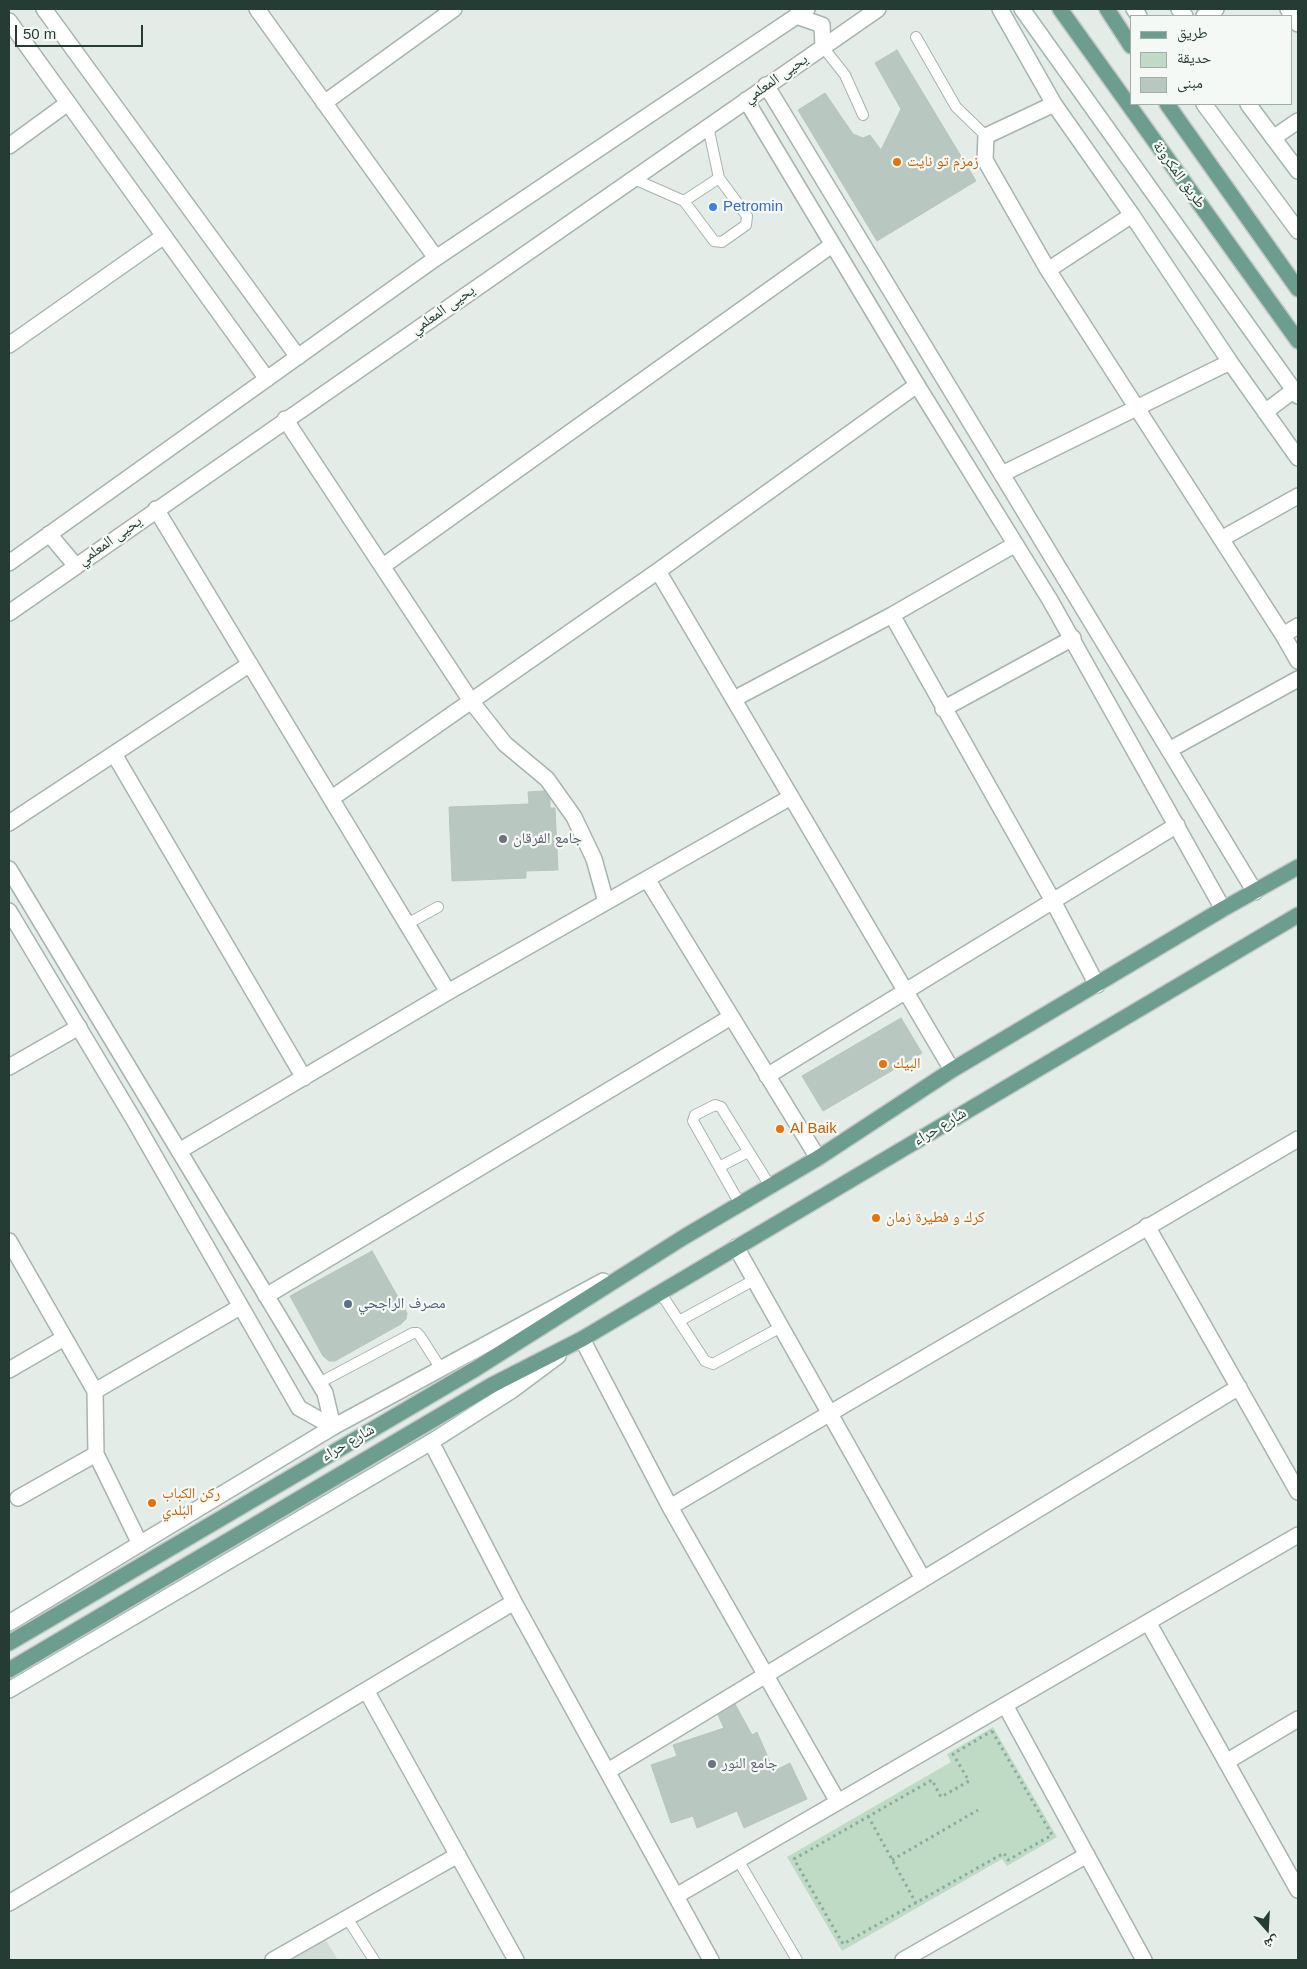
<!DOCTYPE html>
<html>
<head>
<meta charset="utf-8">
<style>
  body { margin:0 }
  #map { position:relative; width:1307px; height:1969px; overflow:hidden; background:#e4ece8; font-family:Arial,"Noto Naskh Arabic",sans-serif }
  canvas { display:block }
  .frame { position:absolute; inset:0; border:10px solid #253c34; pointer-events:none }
  .legend { position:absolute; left:1130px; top:15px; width:162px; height:90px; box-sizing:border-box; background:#f4f9f6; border:1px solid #a1ada8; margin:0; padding:6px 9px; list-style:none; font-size:15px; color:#253c34 }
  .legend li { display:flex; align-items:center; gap:10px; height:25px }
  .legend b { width:25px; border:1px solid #a1ada8 }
  .north { position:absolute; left:1242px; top:1904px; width:50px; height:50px; -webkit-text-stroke:4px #f4f9f6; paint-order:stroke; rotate:161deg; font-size:14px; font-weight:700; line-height:20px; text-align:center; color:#253c34 }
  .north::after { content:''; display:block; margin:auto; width:18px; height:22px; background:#253c34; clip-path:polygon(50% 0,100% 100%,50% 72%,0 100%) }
  .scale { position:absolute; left:15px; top:25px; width:128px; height:22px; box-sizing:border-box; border:2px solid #253c34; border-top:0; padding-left:6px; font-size:15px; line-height:18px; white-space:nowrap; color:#253c34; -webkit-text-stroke:4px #f4f9f6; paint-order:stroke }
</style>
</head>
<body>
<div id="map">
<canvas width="1307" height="1969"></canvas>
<div class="frame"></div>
<ul class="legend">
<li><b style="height:6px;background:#6d9d8e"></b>طريق</li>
<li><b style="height:14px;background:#bfdbc5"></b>حديقة</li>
<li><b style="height:14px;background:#b9c7c1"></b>مبنى</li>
</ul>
<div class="north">ش</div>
<div class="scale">50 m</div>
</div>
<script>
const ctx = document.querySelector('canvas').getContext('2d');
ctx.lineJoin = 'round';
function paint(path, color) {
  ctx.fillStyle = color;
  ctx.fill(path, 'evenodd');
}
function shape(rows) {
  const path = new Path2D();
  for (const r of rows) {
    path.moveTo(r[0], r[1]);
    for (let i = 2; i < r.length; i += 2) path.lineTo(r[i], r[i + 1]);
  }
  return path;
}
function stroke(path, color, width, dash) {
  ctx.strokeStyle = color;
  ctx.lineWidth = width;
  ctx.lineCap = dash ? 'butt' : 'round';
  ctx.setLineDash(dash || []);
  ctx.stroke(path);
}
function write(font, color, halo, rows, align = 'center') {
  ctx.font = font + ' Arial,"Noto Naskh Arabic",sans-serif';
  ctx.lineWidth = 4.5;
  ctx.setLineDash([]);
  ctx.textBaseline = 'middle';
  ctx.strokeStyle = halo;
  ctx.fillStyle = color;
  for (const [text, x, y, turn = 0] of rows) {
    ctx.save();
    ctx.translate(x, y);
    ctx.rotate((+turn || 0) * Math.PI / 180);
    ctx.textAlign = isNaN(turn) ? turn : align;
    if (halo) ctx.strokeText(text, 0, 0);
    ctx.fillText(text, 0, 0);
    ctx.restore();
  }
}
const built = shape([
  [325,1939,338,1960,288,1960]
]);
const green = shape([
  [993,1727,1057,1837,1007,1866,1002,1859,842,1951,787,1857,951,1762,947,1754]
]);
const building = shape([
  [897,50,976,181,877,241,798,110,825,93,853,134,863,138,870,135,881,150,901,109,875,63,897,50],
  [544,791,550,799,550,808,555,808,558,870,526,871,526,878,452,881,449,807,529,804,528,792,544,791],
  [901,1018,922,1053,823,1111,802,1076,901,1018],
  [372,1251,407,1313,406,1319,401,1324,335,1361,329,1361,323,1356,290,1296,372,1251],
  [735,1704,752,1735,757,1732,774,1771,790,1763,807,1799,744,1828,737,1811,697,1828,693,1816,671,1823,651,1765,677,1756,673,1745,724,1728,718,1715,735,1704]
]);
const path = shape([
  [992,1731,1052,1835,1008,1860,1004,1853,843,1944,794,1859,932,1780,941,1797,969,1781,953,1754,992,1731],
  [868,1816,916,1903],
  [892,1860,978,1810]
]);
const service = shape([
  [916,37,956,107,986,136],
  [823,47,845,75,863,115],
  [634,179,684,201,714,241,722,242,746,225,747,216,719,178,708,126],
  [684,201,719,178],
  [407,924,438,907],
  [719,1167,748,1152],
  [740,1204,693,1121,695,1115,715,1105,721,1107,770,1186],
  [660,1292,705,1361,713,1364,781,1327],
  [679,1321,754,1280],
  [319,1383,413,1333,417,1333,420,1336,441,1369],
  [738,1860,797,1960],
  [347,1918,374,1960]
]);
const minor = shape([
  [257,9,436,258],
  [1288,9,1298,24],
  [1204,16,1216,9],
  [324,103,454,9],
  [1054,104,986,136,985,160,1048,270,1283,635],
  [1273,138,1298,121],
  [9,146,68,103],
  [1048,270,1132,215],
  [9,345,164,236],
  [285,419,471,701,505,744,547,779,574,817,594,859,606,902],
  [1002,474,1230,362],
  [156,509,448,992],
  [1221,539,1298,496],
  [383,566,832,245],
  [658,571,952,1070],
  [892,615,1053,901,1097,985],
  [1298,626,1283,635,1298,661],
  [734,699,892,615,1014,545],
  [943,709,1073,638],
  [1169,750,1298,679],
  [114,754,304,1078],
  [332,798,658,571,917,385],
  [9,823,250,664],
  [647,879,818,1158],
  [9,1067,79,1027],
  [767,1076,1177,825],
  [179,1151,448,992,791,797],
  [1147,1226,1298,1492],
  [9,1241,95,1391],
  [736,1247,923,1579],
  [266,1296,731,1017],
  [582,1339,670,1507,838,1802],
  [9,1370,64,1338],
  [431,1442,514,1602,711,1960],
  [96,1454,140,1544],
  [18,1498,96,1454,95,1391,240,1307],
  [670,1507,1298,1139],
  [1148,1622,1298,1890],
  [366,1690,516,1960],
  [1005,1705,1144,1960],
  [1226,1762,1298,1719],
  [608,1771,1239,1387],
  [676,1896,1298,1535],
  [9,1903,514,1602],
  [273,1960,458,1855],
  [903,1960,1087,1855]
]);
const tertiary = shape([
  [44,9,298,357],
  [796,16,822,25,823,47],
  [9,21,267,379],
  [766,85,1255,892],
  [746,100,917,385,1050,600,1223,909],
  [49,534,76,566],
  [9,563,436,258,807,9],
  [9,613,878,9],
  [9,869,325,1393,333,1427],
  [9,911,134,1120,299,1408,333,1427]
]);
const secondary = shape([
  [1000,9,1054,104,1132,215,1230,362,1298,458],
  [1022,9,1298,396],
  [1134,9,1139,16],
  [1179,9,1185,16],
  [1204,104,1298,231],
  [1248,104,1298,171],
  [1265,412,1294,390],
  [9,1623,333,1427,603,1281],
  [9,1690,431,1442,511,1391,558,1356]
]);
const primary = shape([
  [1060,9,1298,341],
  [1107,9,1131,46],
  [1167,104,1298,289],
  [9,1643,477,1368,684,1237,818,1158,952,1070,1223,909,1298,867],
  [9,1670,492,1385,582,1339,1298,915]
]);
const markers = [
  [897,162,5,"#e8710a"],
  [713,207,5,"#3f7fe0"],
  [503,839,5,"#6b7280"],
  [883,1064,5,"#e8710a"],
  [780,1129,5,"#e8710a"],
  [876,1218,5,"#e8710a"],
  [348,1304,5,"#5c6f8a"],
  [152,1503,5,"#e8710a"],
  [712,1764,5,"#6b7280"]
];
const streetNames = [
  ["يحيى المعلمي",776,79,-35],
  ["طريق المكرونة",1179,175,54],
  ["يحيى المعلمي",443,310,-35],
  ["يحيى المعلمي",110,541,-35],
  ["شارع حراء",940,1127,-31],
  ["شارع حراء",348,1443,-30]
];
const foodNames = [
  ["زمزم تو نايت",907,162],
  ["البيك",893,1064],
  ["Al Baik",790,1129],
  ["كرك و فطيرة زمان",886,1218],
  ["ركن الكباب",162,1494],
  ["البلدي",162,1511]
];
const shopNames = [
  ["Petromin",723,207]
];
const worshipNames = [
  ["جامع الفرقان",513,839],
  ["جامع النور",722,1764]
];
const serviceNames = [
  ["مصرف الراجحي",358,1304]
];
paint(built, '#d2dcd7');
paint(green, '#bfdbc5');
paint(building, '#b9c7c1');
stroke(building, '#b7c5be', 1);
stroke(service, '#a7b4ae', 12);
stroke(minor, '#a7b4ae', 18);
stroke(tertiary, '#a7b4ae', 18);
stroke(secondary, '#a3b7af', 18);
stroke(primary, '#c2c8c6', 18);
stroke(path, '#87ad9f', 3, [2.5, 4]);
stroke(service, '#fff', 10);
stroke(minor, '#fff', 15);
stroke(tertiary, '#fff', 15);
stroke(secondary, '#fff', 15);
stroke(primary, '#6d9d8e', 15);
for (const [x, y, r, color] of markers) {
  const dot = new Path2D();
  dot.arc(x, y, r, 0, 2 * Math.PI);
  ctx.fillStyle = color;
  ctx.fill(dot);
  stroke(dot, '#f4f9f6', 2);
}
write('15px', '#253c34', '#f4f9f6', streetNames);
write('15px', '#c56008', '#f4f9f6', foodNames, 'left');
write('15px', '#366cbe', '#f4f9f6', shopNames, 'left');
write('15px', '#5b616d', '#f4f9f6', worshipNames, 'left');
write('15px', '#4e5e75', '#f4f9f6', serviceNames, 'left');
</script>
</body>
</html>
